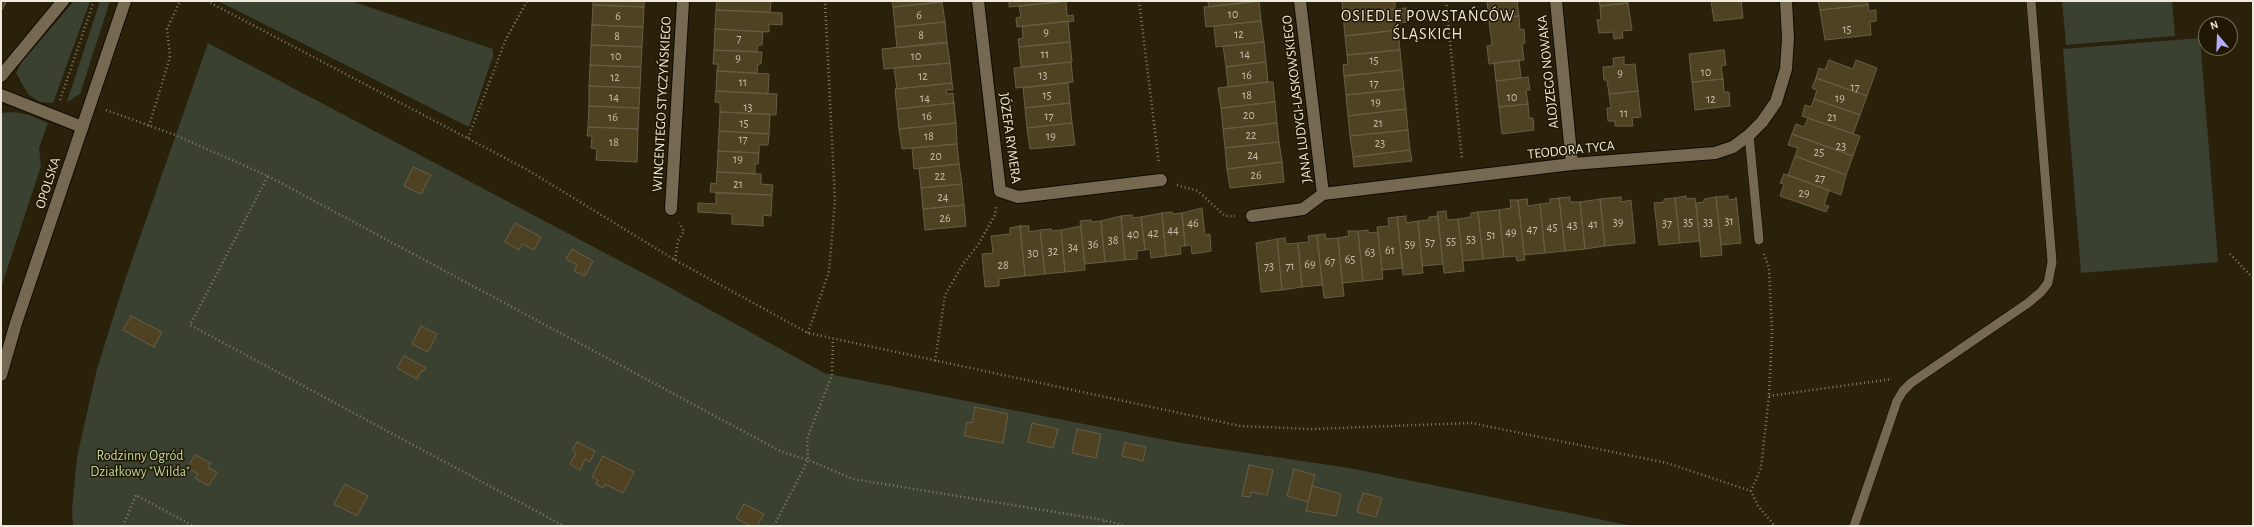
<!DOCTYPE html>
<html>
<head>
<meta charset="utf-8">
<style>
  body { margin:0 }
  #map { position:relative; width:2254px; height:527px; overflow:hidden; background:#2a210a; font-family:"Alegreya Sans",sans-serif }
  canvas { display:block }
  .frame { position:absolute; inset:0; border:2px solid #efe9db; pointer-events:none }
  .north { position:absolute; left:2198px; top:16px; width:40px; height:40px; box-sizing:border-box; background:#201702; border:1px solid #736b59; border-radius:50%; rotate:341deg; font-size:11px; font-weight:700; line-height:16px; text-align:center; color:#efe9db }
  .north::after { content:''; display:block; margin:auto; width:14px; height:18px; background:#b0aefa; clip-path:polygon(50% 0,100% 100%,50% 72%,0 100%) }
</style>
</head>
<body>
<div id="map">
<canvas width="2254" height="527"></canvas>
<div class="frame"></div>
<div class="north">N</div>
</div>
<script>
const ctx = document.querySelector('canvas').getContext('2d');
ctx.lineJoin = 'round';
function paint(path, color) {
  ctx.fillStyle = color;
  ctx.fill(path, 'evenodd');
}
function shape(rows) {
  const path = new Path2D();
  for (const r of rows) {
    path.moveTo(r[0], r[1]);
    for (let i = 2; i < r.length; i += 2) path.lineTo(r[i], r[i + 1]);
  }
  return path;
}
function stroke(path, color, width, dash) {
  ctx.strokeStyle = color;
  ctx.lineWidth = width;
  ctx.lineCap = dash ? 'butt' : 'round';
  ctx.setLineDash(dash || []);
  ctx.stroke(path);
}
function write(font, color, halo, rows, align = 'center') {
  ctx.font = font + ' "Alegreya Sans",sans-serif';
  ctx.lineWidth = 3;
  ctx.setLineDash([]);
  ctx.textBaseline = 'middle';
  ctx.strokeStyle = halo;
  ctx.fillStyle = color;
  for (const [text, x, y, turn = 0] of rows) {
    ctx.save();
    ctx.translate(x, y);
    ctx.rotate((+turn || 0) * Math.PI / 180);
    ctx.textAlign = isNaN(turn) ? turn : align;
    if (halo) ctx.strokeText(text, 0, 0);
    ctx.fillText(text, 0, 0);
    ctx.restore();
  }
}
const green = shape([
  [74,1,90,1,53,103,40,102,28,94,16,73,21,63],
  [100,1,110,1,80,94,67,102],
  [218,1,351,1,493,49,493,56,469,127],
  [2062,1,2172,1,2175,36,2066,45],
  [2200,38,2218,262,2081,273,2063,49],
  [208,43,658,281,824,373,1181,443,1349,468,1633,526,73,526,72,509,77,457,97,369,125,280],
  [15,112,29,115,48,123,39,148,41,166,1,288,1,113]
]);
const building = shape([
  [1,1,7,1,1,11,1,1],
  [593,1,644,1,644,7,593,5,593,1],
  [717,1,771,1,770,12,716,10,717,1],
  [892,1,942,1,942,2,893,7,892,1],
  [1009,1,1061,1,1061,2,1009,7,1009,1],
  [1066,1,1067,16,1073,15,1074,21,1017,27,1016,18,1021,17,1019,6,1066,1],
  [1208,1,1261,1,1209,7,1208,1],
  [1259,1,1261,21,1206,27,1204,7,1259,1],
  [1342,1,1395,1,1395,9,1343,15,1342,1],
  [1487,1,1521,1,1517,2,1519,16,1489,20,1487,1],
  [1599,1,1628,1,1628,3,1600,6,1599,1],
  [1711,1,1741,1,1743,18,1714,21,1711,1],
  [1818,1,1868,1,1868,5,1820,10,1818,1],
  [942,2,945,22,895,27,893,7,942,2],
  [1628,3,1632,30,1622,31,1623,38,1614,39,1613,32,1599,33,1597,20,1601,20,1600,6,1628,3],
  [593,5,644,7,643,27,592,25,593,5],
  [1868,5,1869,11,1876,10,1876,21,1870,22,1871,35,1825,40,1820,10,1868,5],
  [1406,8,1407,22,1397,23,1398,30,1345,36,1343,15,1406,8],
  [716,10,782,13,782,25,769,24,769,32,715,29,716,10],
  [1519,16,1520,30,1524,29,1525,43,1522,44,1524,60,1489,64,1487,46,1492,45,1489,20,1519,16],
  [1068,21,1070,42,1019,47,1018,39,1023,38,1022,26,1068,21],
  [1261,21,1264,42,1216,47,1214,26,1261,21],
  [945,22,947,43,897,48,895,27,945,22],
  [592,25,643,27,642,47,591,45,592,25],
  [715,29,763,32,762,45,758,45,757,52,714,50,715,29],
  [1398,30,1400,50,1347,55,1345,36,1398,30],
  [947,42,950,63,884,69,882,49,947,42],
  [1070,42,1072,62,1021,67,1019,47,1070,42],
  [1264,42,1266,62,1226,67,1223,46,1264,42],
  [591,45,642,47,641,67,590,65,591,45],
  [714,50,762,52,761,64,758,64,757,73,717,71,718,64,713,64,714,50],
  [1400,50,1402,70,1344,76,1343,65,1348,64,1347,55,1400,50],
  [1724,50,1726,65,1721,66,1723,79,1692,82,1689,54,1724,50],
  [1624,57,1624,65,1635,64,1638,91,1609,94,1607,80,1604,80,1603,67,1614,66,1613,58,1624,57],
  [1519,60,1521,78,1496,81,1494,63,1519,60],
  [1829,60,1853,69,1856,60,1877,68,1867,96,1816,78,1819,68,1825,70,1829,60],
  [1071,62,1073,82,1016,88,1014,68,1071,62],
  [1266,62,1268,82,1228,87,1226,67,1266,62],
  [950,63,952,83,897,89,894,68,950,63],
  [590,65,641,67,640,88,589,86,590,65],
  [1402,70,1404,89,1346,95,1344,76,1402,70],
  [717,71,769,74,768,94,716,91,717,71],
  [1528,77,1530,90,1526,90,1528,104,1499,107,1496,81,1528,77],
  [1816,78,1867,96,1860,115,1814,99,1817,90,1812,88,1816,78],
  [1723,79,1724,92,1729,92,1730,106,1695,110,1692,82,1723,79],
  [1268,82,1273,82,1275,102,1221,108,1218,88,1268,82],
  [952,83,953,90,946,90,947,94,953,93,954,103,897,109,895,89,952,83],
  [1068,83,1070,103,1025,108,1023,88,1068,83],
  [589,86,640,88,639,108,589,106,589,86],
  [1404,89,1406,109,1348,116,1346,95,1404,89],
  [716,91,777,94,776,115,720,112,720,103,715,102,716,91],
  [1638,91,1641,117,1632,118,1633,126,1615,126,1615,121,1608,121,1607,108,1611,108,1609,94,1638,91],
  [1814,99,1860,115,1853,134,1802,116,1805,105,1811,107,1814,99],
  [1275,102,1277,123,1223,129,1221,108,1275,102],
  [954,103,956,123,899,129,897,109,954,103],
  [1070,103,1072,123,1027,128,1025,108,1070,103],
  [1528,104,1529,118,1533,118,1534,130,1502,134,1499,107,1528,104],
  [589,106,639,108,638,129,588,127,589,106],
  [1406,109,1408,130,1350,136,1348,116,1406,109],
  [720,112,770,114,769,134,719,131,720,112],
  [1808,118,1860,136,1853,156,1792,134,1796,124,1804,127,1808,118],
  [956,123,957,144,902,149,899,129,956,123],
  [1072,123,1075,145,1030,149,1027,128,1072,123],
  [1277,123,1279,142,1225,148,1223,129,1277,123],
  [588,127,638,129,637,162,596,160,597,149,591,148,592,136,587,136,588,127],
  [1408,130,1410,150,1353,157,1350,136,1408,130],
  [719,131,769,134,768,145,759,145,759,153,718,151,719,131],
  [1792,134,1853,156,1846,175,1795,156,1798,148,1788,145,1792,134],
  [1279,142,1282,162,1227,169,1225,148,1279,142],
  [957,144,959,164,914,169,912,148,957,144],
  [1410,150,1412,161,1354,167,1353,157,1410,150],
  [718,151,759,153,758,164,755,164,755,174,717,172,718,151],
  [1795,156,1846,175,1841,195,1788,175,1795,156],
  [1282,162,1284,182,1230,188,1227,169,1282,162],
  [959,164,962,184,921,188,919,168,959,164],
  [413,167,431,175,421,194,404,186,413,167],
  [717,172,761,174,761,184,773,185,772,195,710,192,711,183,716,184,717,172],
  [1784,174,1829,190,1824,205,1829,206,1826,212,1780,196,1784,184,1780,183,1784,174],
  [962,184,964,205,923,209,921,188,962,184],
  [716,193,772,195,771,216,763,215,763,226,732,224,732,214,698,212,698,203,716,204,716,193],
  [1686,196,1686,199,1695,198,1700,241,1680,243,1675,198,1686,196],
  [1728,196,1728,200,1735,199,1736,197,1741,243,1721,245,1716,197,1728,196],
  [1570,197,1570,202,1580,202,1585,249,1565,251,1559,198,1570,197],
  [1621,197,1621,202,1631,200,1635,243,1605,246,1600,199,1621,197],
  [1716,197,1722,255,1701,257,1696,203,1704,202,1704,199,1716,197],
  [1559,198,1565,251,1545,253,1540,204,1550,203,1550,199,1559,198],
  [1675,198,1680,243,1659,245,1654,203,1664,202,1664,199,1675,198],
  [1527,199,1528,206,1540,204,1545,253,1524,255,1518,200,1527,199],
  [1600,199,1605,246,1585,249,1580,202,1600,199],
  [1510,200,1518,200,1525,260,1517,261,1516,256,1504,257,1499,210,1511,208,1510,200],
  [964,205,966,226,925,230,923,209,964,205],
  [1202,208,1205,235,1210,234,1211,251,1192,254,1191,245,1185,246,1182,213,1202,208],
  [1499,210,1504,257,1483,259,1478,212,1499,210],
  [1446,211,1447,220,1458,219,1464,271,1444,273,1437,212,1446,211],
  [1172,212,1172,214,1182,213,1185,246,1180,246,1181,254,1166,256,1162,213,1172,212],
  [1478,212,1483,259,1463,261,1458,219,1471,217,1471,213,1478,212],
  [1162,213,1166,256,1151,258,1150,249,1145,250,1141,217,1162,213],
  [1132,215,1132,218,1141,217,1145,250,1137,251,1137,259,1125,260,1121,216,1132,215],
  [1121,216,1125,260,1105,262,1101,221,1121,216],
  [1406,216,1406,223,1418,221,1423,273,1403,275,1397,217,1406,216],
  [1438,216,1443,264,1422,266,1418,221,1429,220,1429,217,1438,216],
  [1397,217,1403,268,1382,270,1377,227,1389,226,1388,218,1397,217],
  [1091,220,1091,222,1101,221,1105,262,1085,264,1080,221,1091,220],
  [515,223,541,237,534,250,522,244,519,250,505,242,515,223],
  [1020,226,1029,226,1029,232,1040,230,1045,274,1025,276,1020,226],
  [1020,226,1025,276,999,279,999,286,985,287,982,254,993,253,991,236,1010,234,1010,228,1020,226],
  [1081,226,1085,270,1065,272,1061,230,1081,226],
  [1051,229,1051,231,1061,230,1065,272,1045,274,1040,230,1051,229],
  [1368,230,1368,233,1378,232,1383,279,1363,281,1358,231,1368,230],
  [1348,231,1358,231,1363,281,1342,283,1338,238,1349,236,1348,231],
  [1325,234,1326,239,1338,238,1344,296,1324,298,1317,235,1325,234],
  [1317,235,1322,285,1302,287,1298,243,1309,242,1308,236,1317,235],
  [1285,238,1286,244,1298,243,1302,287,1282,290,1277,239,1285,238],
  [1277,239,1282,290,1261,292,1256,243,1277,239],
  [572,249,593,261,585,276,574,271,577,265,566,259,572,249],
  [131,316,162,332,154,347,123,330,131,316],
  [421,326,437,334,428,352,412,344,421,326],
  [404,356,426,368,424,371,422,370,417,379,397,368,404,356],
  [975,407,1008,414,1003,443,964,436,967,422,972,423,975,407],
  [1032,423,1058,429,1053,448,1028,442,1032,423],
  [1077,429,1101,434,1096,458,1072,453,1077,429],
  [577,442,595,451,590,462,585,459,580,470,570,464,576,453,572,450,577,442],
  [1125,443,1146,447,1143,461,1122,456,1125,443],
  [195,455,211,463,208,468,217,472,209,486,195,478,198,474,187,468,195,455],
  [603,456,634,472,623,493,605,484,603,488,596,484,598,480,592,477,603,456],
  [1249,465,1273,470,1267,495,1251,492,1250,497,1242,496,1249,465],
  [1294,469,1315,475,1308,502,1287,496,1294,469],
  [345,484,368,496,357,516,334,504,345,484],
  [1312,486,1341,494,1336,516,1306,511,1312,486],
  [1363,493,1382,498,1376,517,1357,512,1363,493],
  [744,504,764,514,757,526,750,526,736,518,744,504]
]);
const path = shape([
  [207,1,526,169,675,260,808,333,1240,426,1312,429,1471,423,1667,463,1751,491],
  [1139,1,1159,164],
  [1446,1,1462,160],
  [60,100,94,1],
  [106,110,175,135,268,176,190,325,564,526],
  [149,126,170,57,167,29,180,1],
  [468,138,506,39,527,1],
  [268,176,782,452,808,460,853,479,1104,520,1126,526],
  [1177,185,1198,191,1225,216,1235,216],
  [1764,254,1769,268,1772,333,1769,396,1761,468,1751,491,1758,506,1775,526],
  [2230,254,2253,278],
  [675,260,678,241,684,231,679,223],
  [808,333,829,271,835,201,825,1],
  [935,361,945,295,963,264,978,245,995,215,996,207],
  [1769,396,1892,379],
  [123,526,136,495,193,526],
  [774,526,808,460,807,439,832,375,833,340],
  [1103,526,1104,520]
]);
const service = shape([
  [1749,135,1759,240],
  [1854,526,1897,401,1903,391,1911,383,2028,303,2041,292,2048,283,2052,262,2031,1]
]);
const minor = shape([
  [978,1,1000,191,1018,197,1161,180],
  [1300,1,1323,194],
  [1556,1,1572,164],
  [1,76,63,1],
  [1,95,82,127],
  [671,209,683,1],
  [1252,216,1303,209,1323,194,1572,164,1715,153,1733,147,1749,135,1762,122,1776,102,1786,69,1788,38,1786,1]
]);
const tertiary = shape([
  [1,375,16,323,125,1]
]);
const numberNames = [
  ["10",1233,14],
  ["6",919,15],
  ["6",618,16],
  ["15",1847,29],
  ["9",1046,32],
  ["12",1239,34],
  ["8",921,35],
  ["8",617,36],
  ["7",739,38],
  ["11",1045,54],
  ["14",1245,54],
  ["10",616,56],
  ["10",916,56],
  ["9",738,58],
  ["15",1374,60],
  ["10",1706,72],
  ["9",1620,73],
  ["13",1043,75],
  ["16",1247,75],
  ["12",923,76],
  ["12",615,77],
  ["11",743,82],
  ["17",1374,83],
  ["17",1855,87],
  ["15",1047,95],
  ["18",1247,95],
  ["14",614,97],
  ["10",1512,97],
  ["14",925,98],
  ["19",1840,98],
  ["12",1711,99],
  ["19",1376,102],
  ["13",748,107],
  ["11",1624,113],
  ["20",1249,115],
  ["16",927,116],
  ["17",1049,116],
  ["16",613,117],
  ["21",1832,117],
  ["15",744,123],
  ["21",1378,123],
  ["22",1251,135],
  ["18",929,136],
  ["19",1051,136],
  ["17",743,139],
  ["18",614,142],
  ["23",1380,143],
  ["23",1841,146],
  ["25",1819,152],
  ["24",1253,155],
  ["20",936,156],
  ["19",738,159],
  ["26",1256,175],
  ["22",940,176],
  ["27",1820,178],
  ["21",738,184],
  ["29",1804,193],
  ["24",943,197],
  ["26",945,218],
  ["31",1729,221],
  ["39",1618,222],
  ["35",1688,222],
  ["33",1708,222],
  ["46",1193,223],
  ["37",1667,223],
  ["41",1593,224],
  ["43",1572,225],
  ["45",1552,227],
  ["47",1532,229],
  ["44",1173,230],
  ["49",1511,232],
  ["42",1153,233],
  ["40",1133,234],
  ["51",1491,235],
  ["53",1471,239],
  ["38",1113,240],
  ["55",1451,241],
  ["57",1430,242],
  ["36",1093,244],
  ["59",1410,244],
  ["34",1073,247],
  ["61",1390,250],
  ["32",1053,251],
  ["63",1370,252],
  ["30",1033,253],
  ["65",1350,259],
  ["67",1330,261],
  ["69",1310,264],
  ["28",1003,265],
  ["73",1269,266],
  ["71",1290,266]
];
const streetNames = [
  ["ALOJZEGO NOWAKA",1548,72,-96],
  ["JANA LUDYGI-LASKOWSKIEGO",1297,99,-97],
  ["WINCENTEGO STYCZYŃSKIEGO",662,104,-87],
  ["JÓZEFA RYMERA",1010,138,82],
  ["TEODORA TYCA",1571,150,-6],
  ["OPOLSKA",48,183,-72]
];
const parkNames = [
  ["Rodzinny Ogród",140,456],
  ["Działkowy \"Wilda\"",140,472]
];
const quarterNames = [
  ["OSIEDLE POWSTAŃCÓW",1428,16],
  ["ŚLĄSKICH",1428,34]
];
paint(green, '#3a4131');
paint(building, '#4f4223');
stroke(building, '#685e46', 1);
stroke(service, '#120a00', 10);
stroke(minor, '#120a00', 14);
stroke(tertiary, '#120a00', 14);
stroke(path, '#867e6c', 2.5, [1, 3]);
stroke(service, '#756a51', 9);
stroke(minor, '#756a51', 12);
stroke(tertiary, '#756a51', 12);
write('12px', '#c7bfad', null, numberNames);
write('14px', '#efe9db', '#201702', streetNames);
write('14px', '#bed8a1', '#201702', parkNames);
ctx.letterSpacing = '1px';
write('16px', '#efe9db', '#201702', quarterNames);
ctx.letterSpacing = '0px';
</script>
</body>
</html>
